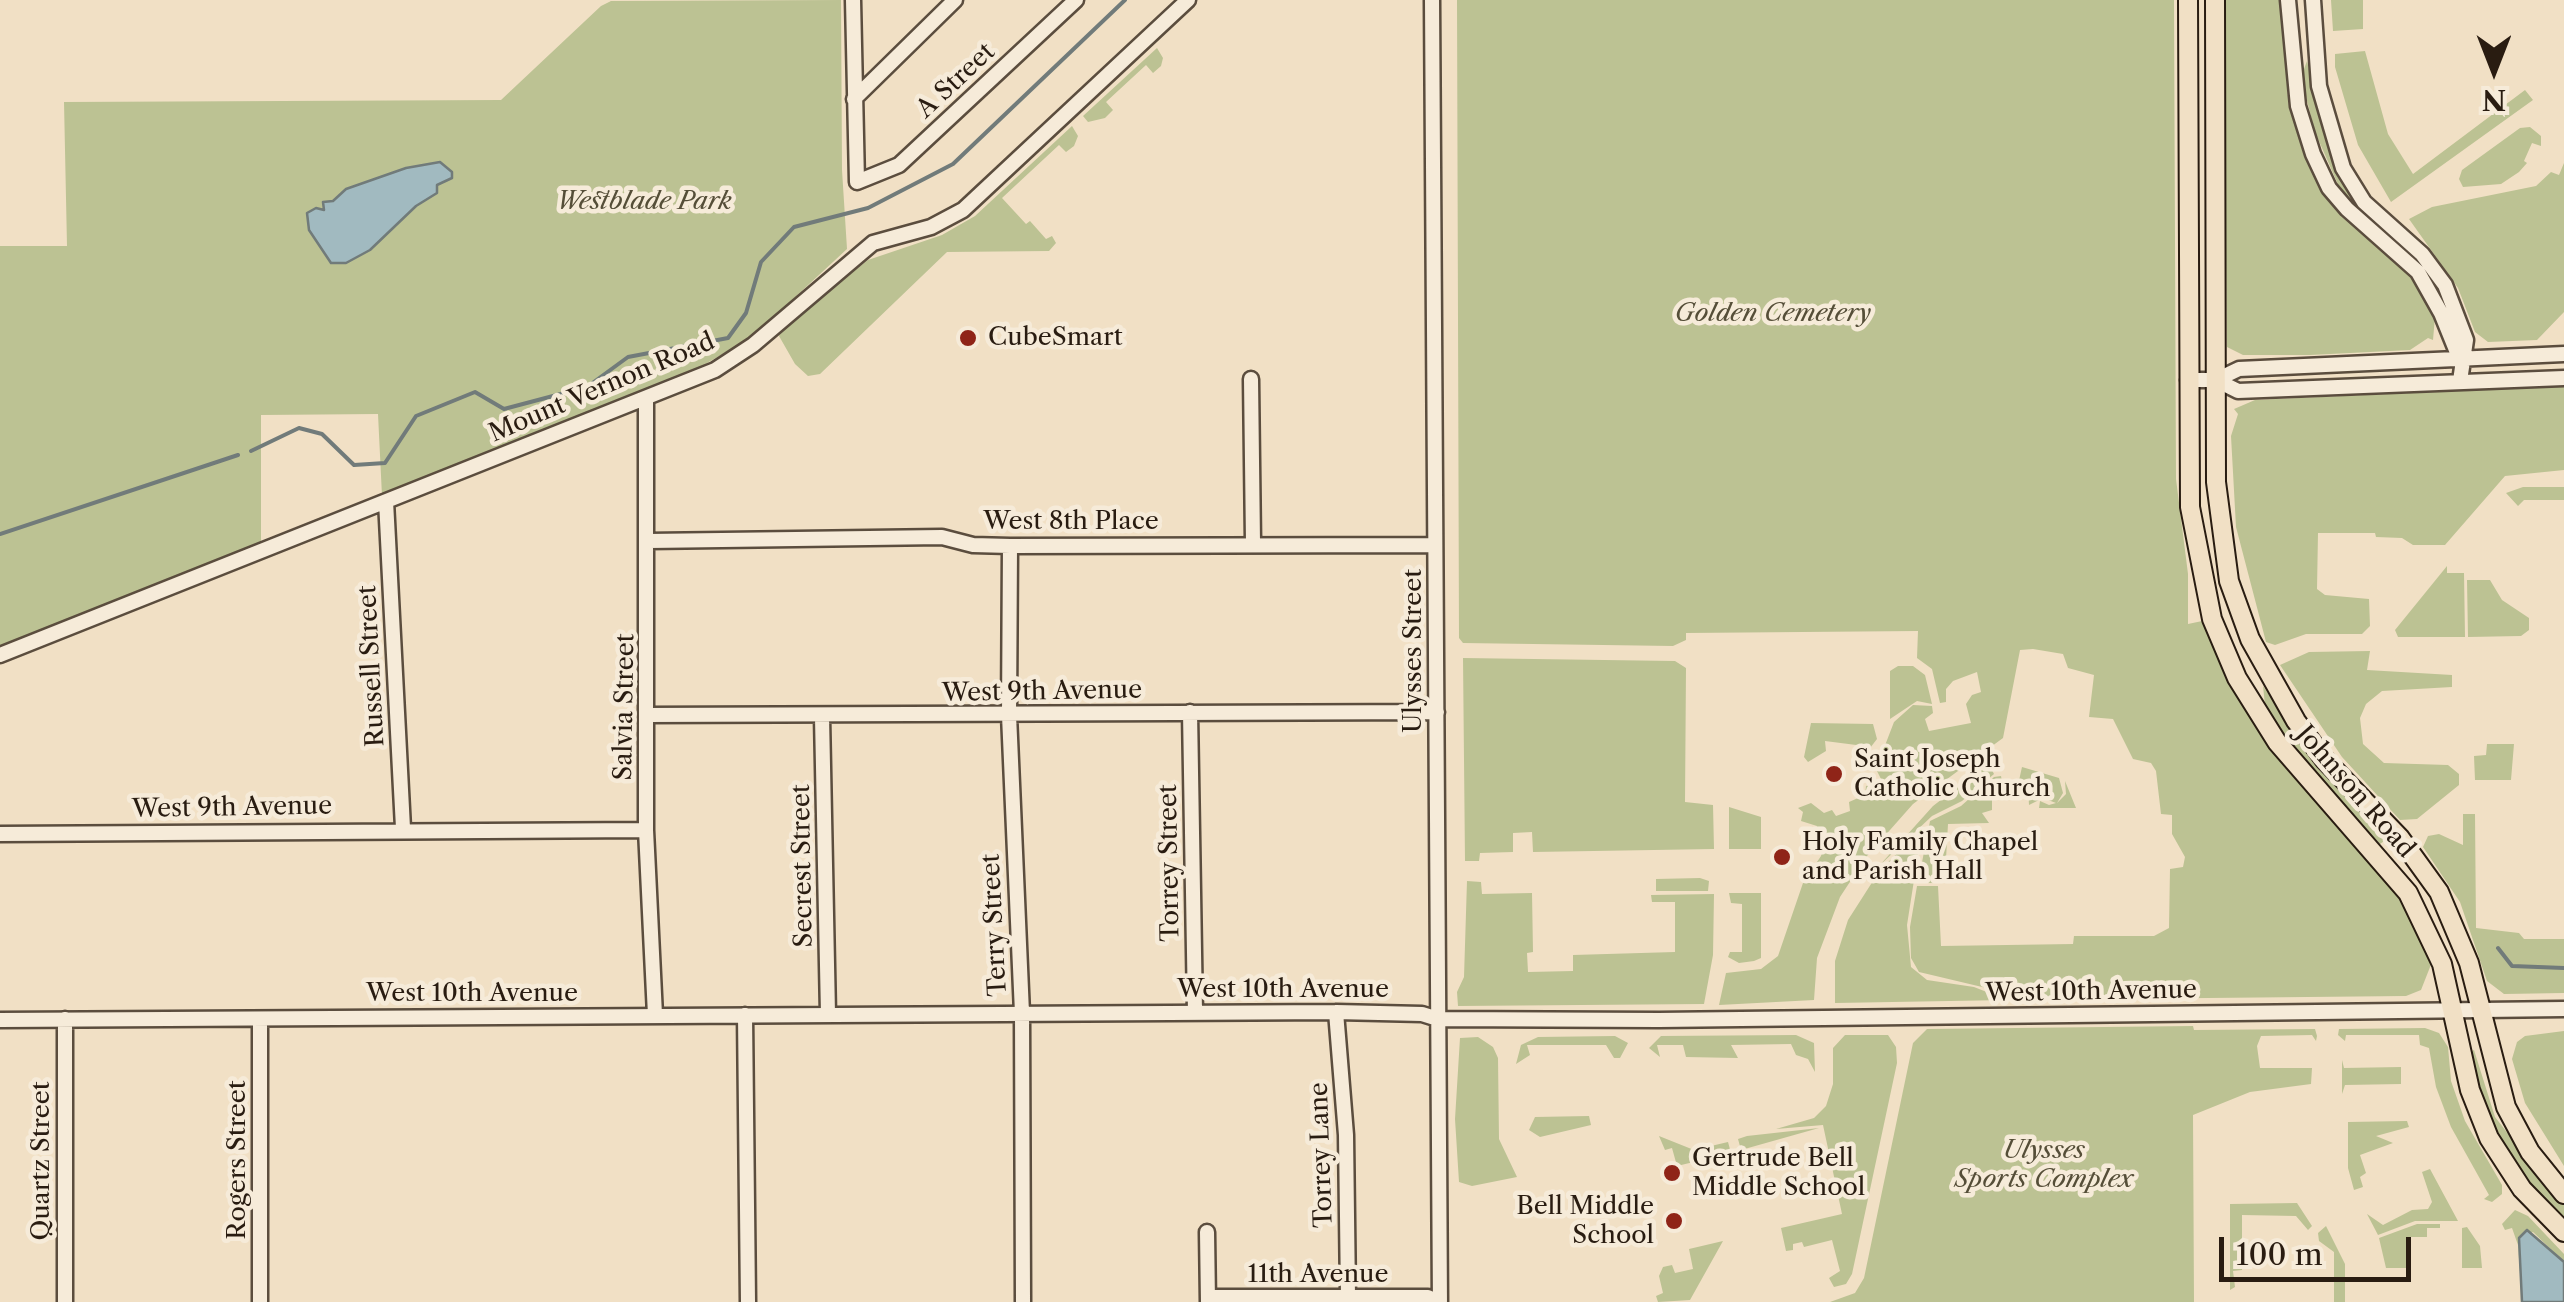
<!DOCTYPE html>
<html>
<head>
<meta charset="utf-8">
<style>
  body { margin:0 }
  #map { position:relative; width:2564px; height:1302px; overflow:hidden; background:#f1e0c5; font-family:"Libre Caslon Text",serif }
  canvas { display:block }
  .north { position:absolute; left:2444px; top:20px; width:100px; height:100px; -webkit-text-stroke:8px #f6ebd9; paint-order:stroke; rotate:180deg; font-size:28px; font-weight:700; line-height:40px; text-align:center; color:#291c11 }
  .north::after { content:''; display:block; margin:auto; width:35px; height:45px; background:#291c11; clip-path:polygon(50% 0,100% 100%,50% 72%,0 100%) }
  .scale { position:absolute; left:2219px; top:1237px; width:192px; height:45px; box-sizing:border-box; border:5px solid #291c11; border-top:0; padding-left:12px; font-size:30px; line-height:35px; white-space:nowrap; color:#291c11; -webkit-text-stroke:8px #f6ebd9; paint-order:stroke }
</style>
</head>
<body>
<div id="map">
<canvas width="2564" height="1302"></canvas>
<div class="north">N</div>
<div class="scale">100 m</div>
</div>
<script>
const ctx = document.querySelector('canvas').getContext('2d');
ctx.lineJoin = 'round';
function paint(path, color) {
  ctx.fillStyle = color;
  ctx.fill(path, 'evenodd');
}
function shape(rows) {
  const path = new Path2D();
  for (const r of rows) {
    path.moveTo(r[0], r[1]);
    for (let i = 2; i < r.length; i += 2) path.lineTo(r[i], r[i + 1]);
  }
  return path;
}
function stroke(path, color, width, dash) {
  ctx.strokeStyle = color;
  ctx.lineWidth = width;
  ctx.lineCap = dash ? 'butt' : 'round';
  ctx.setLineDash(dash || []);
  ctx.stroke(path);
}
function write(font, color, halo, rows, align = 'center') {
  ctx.font = font + ' "Libre Caslon Text",serif';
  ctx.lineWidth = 9;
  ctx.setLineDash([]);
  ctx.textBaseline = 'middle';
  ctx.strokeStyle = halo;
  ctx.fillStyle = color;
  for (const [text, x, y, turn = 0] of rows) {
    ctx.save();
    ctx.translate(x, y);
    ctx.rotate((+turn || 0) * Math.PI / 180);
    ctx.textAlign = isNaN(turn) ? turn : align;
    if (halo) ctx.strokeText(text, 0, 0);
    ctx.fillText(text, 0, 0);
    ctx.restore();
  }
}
const green = shape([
  [841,0,842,170,847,249,752,337,688,374,382,496,378,414,261,415,261,543,0,646,0,246,67,246,64,102,501,100,601,6,611,1],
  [1457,0,2174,0,2176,479,2188,574,2188,624,2207,620,2254,723,2287,770,2398,893,2432,962,2421,990,2406,996,2010,1000,1999,991,1919,972,1911,958,1910,927,1917,886,1938,886,1941,946,2073,944,2074,936,2154,936,2169,928,2170,869,2183,867,2185,857,2172,834,2172,815,2161,814,2156,771,2151,763,2133,759,2113,719,2089,717,2094,675,2068,668,2063,654,2033,649,2020,650,2003,738,1913,804,1867,856,1840,897,1817,958,1814,1000,1719,1005,1726,973,1761,969,1778,956,1803,883,1821,856,1825,841,1814,837,1817,826,1801,821,1803,812,1798,808,1811,803,1824,813,1832,810,1836,816,1850,811,1849,802,1865,795,1866,786,1883,783,1872,761,1866,766,1884,748,1894,722,1913,705,1932,706,1933,713,1925,719,1929,731,1971,723,1966,704,1972,695,1981,692,1977,672,1953,681,1946,689,1946,702,1940,703,1932,669,1917,658,1918,631,1686,633,1686,640,1673,646,1463,643,1459,638],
  [2223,0,2280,0,2288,96,2308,160,2336,209,2400,264,2420,289,2435,317,2433,340,2428,338,2410,350,2310,355,2243,355,2227,347],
  [2331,0,2363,0,2363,29,2333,31],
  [1157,48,1163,58,1161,66,1153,73,1146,65,1106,102,1113,110,1105,118,1088,122,1083,116],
  [2365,51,2388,134,2413,174,2525,90,2533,100,2391,202,2358,145,2335,67,2335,54],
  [2307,61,2321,121,2358,206,2340,189,2315,132,2301,77],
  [1072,126,1078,136,1074,146,1066,152,1059,145,1002,198,1026,224,1030,221,1046,239,1052,236,1056,243,1049,251,947,252,820,374,808,376,795,364,779,336,782,328,868,260,942,235,975,216],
  [2530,127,2541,136,2541,146,2532,143,2524,161,2527,163,2519,172,2501,184,2463,187,2459,179,2462,170,2520,128],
  [2564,163,2564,312,2537,340,2488,342,2475,332,2458,288,2409,219,2432,207,2536,186,2551,172,2559,175],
  [2564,386,2564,470,2505,476,2445,545,2413,545,2402,538,2376,537,2375,533,2318,533,2317,589,2325,595,2369,599,2370,626,2362,634,2306,634,2275,645,2266,642,2236,527,2231,436,2238,414,2234,409,2255,400],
  [2523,487,2564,487,2564,500,2524,500,2518,506,2506,493],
  [2447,566,2447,573,2464,573,2465,637,2398,637,2395,630],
  [2467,580,2490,580,2502,600,2529,618,2529,630,2521,636,2468,637],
  [2370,651,2367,670,2452,675,2452,687,2382,691,2366,704,2360,718,2363,744,2384,763,2448,765,2459,774,2459,785,2417,819,2400,820,2342,757,2280,665,2309,652],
  [1463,658,1675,661,1686,668,1685,802,1713,805,1714,849,1533,852,1532,832,1513,833,1513,852,1480,853,1479,861,1465,861],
  [1898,666,1913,666,1925,675,1932,704,1917,701,1890,719,1890,671],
  [2263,686,2313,760,2387,839,2380,844,2292,748,2265,705],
  [1811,723,1873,724,1877,739,1860,761,1864,746,1825,741,1826,751,1808,762,1804,757],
  [2487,744,2514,744,2511,780,2475,780,2474,756,2486,755],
  [2022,767,2059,778,2063,793,2057,803,2066,794,2065,781,2076,808,2039,808,2040,801,2049,805,2056,803,2043,798,2029,805,2028,786,2018,785],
  [1991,768,1994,774,1962,801,1932,816,1879,866,1933,806,1980,770],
  [1994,777,2001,776,2003,787,1992,788,1992,810,1982,813,1989,823,1948,824,1945,876,1939,876,1939,883,1918,883,1930,821,1961,806],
  [1729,807,1761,817,1761,849,1729,849],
  [2463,814,2475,814,2476,928,2519,933,2524,939,2564,939,2564,993,2504,994,2487,981,2460,902,2423,847,2428,836,2439,834,2463,845],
  [1922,829,1907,925,1911,967,1927,980,1974,987,2007,1000,1835,1003,1835,961,1848,920,1880,870],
  [1700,878,1709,881,1708,891,1656,891,1656,879],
  [1467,881,1481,882,1482,894,1532,893,1533,952,1527,953,1528,972,1573,971,1573,955,1675,952,1675,902,1652,902,1651,895,1714,894,1713,955,1704,1004,1458,1006,1457,992,1464,977],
  [1729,893,1761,893,1761,958,1754,961,1739,963,1728,957,1730,952,1742,952,1742,904,1731,903],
  [2193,1026,2194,1030,2315,1029,2317,1036,2316,1041,2312,1035,2261,1036,2257,1046,2260,1068,2312,1068,2311,1084,2250,1092,2193,1115,2194,1302,1830,1302,1855,1293,1864,1278,1913,1043,1927,1029],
  [2425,1028,2439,1033,2448,1047,2451,1081,2465,1121,2502,1185,2502,1194,2492,1202,2484,1199,2489,1195,2451,1127,2436,1087,2429,1048,2420,1045,2419,1035,2346,1035,2345,1041,2338,1035,2339,1029],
  [2564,1031,2564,1166,2525,1103,2512,1059,2517,1042,2525,1036],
  [1796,1035,1814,1043,1815,1072,1808,1059,1796,1055,1791,1044,1731,1045,1738,1058,1686,1057,1683,1045,1657,1045,1660,1057,1649,1048,1661,1036],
  [1845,1035,1888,1035,1896,1047,1897,1063,1852,1274,1846,1284,1834,1287,1829,1278,1840,1271,1832,1240,1804,1247,1802,1242,1793,1244,1793,1250,1786,1251,1781,1228,1842,1214,1823,1125,1776,1129,1814,1118,1826,1106,1833,1084,1833,1048],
  [1615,1036,1628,1043,1620,1058,1614,1058,1606,1045,1527,1045,1530,1055,1516,1064,1521,1045,1538,1037],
  [1478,1037,1493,1047,1498,1058,1499,1139,1517,1177,1472,1186,1459,1182,1455,1119,1460,1038],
  [2474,1050,2495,1117,2564,1205,2564,1221,2530,1186,2498,1138,2477,1086,2470,1052],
  [2342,1060,2344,1068,2401,1067,2401,1084,2345,1085,2342,1094],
  [1589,1116,1591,1125,1540,1137,1529,1130,1535,1117],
  [2407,1121,2409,1127,2376,1136,2393,1143,2360,1155,2366,1173,2360,1177,2363,1187,2354,1190,2348,1168,2348,1122],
  [1819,1128,1741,1150,1738,1139,1747,1136],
  [1659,1136,1694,1150,1728,1142,1731,1153,1677,1166,1672,1148,1665,1150],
  [2430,1169,2458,1221,2415,1221,2378,1235,2367,1214,2383,1225,2412,1210,2428,1209,2432,1202,2422,1172],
  [2297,1203,2312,1226,2308,1230,2296,1216,2242,1215,2242,1270,2233,1271,2235,1287,2230,1290,2230,1204],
  [2515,1210,2528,1216,2564,1254,2564,1262,2533,1232,2519,1238,2522,1302,2518,1245,2512,1228,2505,1230,2502,1224],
  [2417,1224,2440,1224,2440,1228,2427,1228,2427,1237,2408,1237,2406,1268,2386,1268,2379,1238],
  [2326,1226,2345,1264,2345,1302,2334,1302,2334,1252,2319,1241,2318,1233],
  [2467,1227,2480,1246,2482,1268,2462,1268,2462,1228],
  [1723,1241,1690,1300,1658,1302,1656,1296,1663,1293,1659,1276,1663,1267,1672,1265,1675,1273,1693,1269,1689,1249]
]);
const water = shape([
  [440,162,452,172,452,178,437,185,437,193,416,206,370,250,346,263,331,263,309,230,307,213,316,208,324,210,323,202,333,201,346,189,406,168,440,162],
  [2527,1230,2564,1262,2564,1302,2522,1302,2519,1238,2527,1230]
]);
const stream = shape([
  [251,451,299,428,322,434,354,465,385,463,416,416,475,392,504,409,587,387,628,357,728,338,746,313,761,262,794,227,868,208,953,164,1125,0],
  [0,534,238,455],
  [2498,948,2512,966,2564,968]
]);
const minor = shape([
  [853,0,857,182,899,165,1076,0],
  [1432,0,1440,1302],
  [2288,0,2298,106,2313,154,2329,188,2347,209,2418,272,2441,313,2460,360],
  [2313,0,2319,86,2343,168,2364,202,2422,254,2445,285,2466,340,2460,381],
  [854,99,955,0],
  [1251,379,1253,543],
  [2188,380,2216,380,2239,369,2564,354],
  [2216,380,2238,391,2564,378],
  [646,400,646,830,655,1015],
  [386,501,403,828],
  [649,541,942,537,973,545,1010,546,1435,545],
  [1010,546,1009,715,1022,1013,1023,1302],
  [0,655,715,370,753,345,873,243,931,227,963,210,1188,0],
  [1190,712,1195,1012],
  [647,715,1437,712],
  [822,717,828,1014],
  [0,834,646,830],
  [1336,1012,1346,1135,1348,1297],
  [745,1015,748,1302],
  [65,1019,65,1302],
  [0,1020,1336,1012,1422,1014,1438,1019,1659,1020,2564,1009],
  [1207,1232,1208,1302],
  [1208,1297,1428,1297,1439,1302],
  [260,1302,260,1019]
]);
const major = shape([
  [2188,0,2190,507,2212,619,2237,678,2277,742,2408,893,2442,964,2470,1090,2489,1138,2522,1189,2564,1232],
  [2215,0,2216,482,2229,581,2250,639,2296,721,2324,759,2400,838,2439,892,2469,963,2506,1107,2530,1152,2564,1194]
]);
const markers = [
  [968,338,10,"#8f2418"],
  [1834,774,10,"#8f2418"],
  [1782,857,10,"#8f2418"],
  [1672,1173,10,"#8f2418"],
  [1674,1221,10,"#8f2418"]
];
const streetNames = [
  ["A Street",956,81,-43],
  ["Mount Vernon Road",602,388,-23],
  ["West 8th Place",1071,522],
  ["Ulysses Street",1414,651,-90],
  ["Russell Street",372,666,-93],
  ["West 9th Avenue",1042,692,-1],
  ["Salvia Street",625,707,-89],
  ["Johnson Road",2355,792,49],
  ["West 9th Avenue",232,808,-1],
  ["Torrey Street",1170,863,-91],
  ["Secrest Street",803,866,-91],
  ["Terry Street",995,925,-93],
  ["West 10th Avenue",1283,990],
  ["West 10th Avenue",2091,992,-1],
  ["West 10th Avenue",472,994],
  ["Torrey Lane",1322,1155,-92],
  ["Rogers Street",238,1160,-90],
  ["Quartz Street",42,1161,-90],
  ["11th Avenue",1318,1275]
];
const parkNames = [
  ["Westblade Park",644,202],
  ["Golden Cemetery",1773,314],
  ["Ulysses",2044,1151],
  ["Sports Complex",2044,1180]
];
const poiNames = [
  ["CubeSmart",988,338],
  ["Saint Joseph",1854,760],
  ["Catholic Church",1854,789],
  ["Holy Family Chapel",1802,843],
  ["and Parish Hall",1802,872],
  ["Gertrude Bell",1692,1159],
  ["Middle School",1692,1188],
  ["Bell Middle",1654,1207,"right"],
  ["School",1654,1236,"right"]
];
paint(green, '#bcc293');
paint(water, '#a1bac0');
stroke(water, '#717b7a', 2.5);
stroke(stream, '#717b7a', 4);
stroke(minor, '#5b4d3e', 19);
stroke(major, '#291c11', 22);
stroke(minor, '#f6ebd9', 14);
stroke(major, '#f1e0c5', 18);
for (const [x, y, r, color] of markers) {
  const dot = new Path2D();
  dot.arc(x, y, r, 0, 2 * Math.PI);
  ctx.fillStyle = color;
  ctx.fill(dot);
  stroke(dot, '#f6ebd9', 4);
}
write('25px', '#291c11', '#f6ebd9', streetNames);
write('italic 25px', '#554e38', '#f6ebd9', parkNames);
write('25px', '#291c11', '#f6ebd9', poiNames, 'left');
</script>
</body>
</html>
